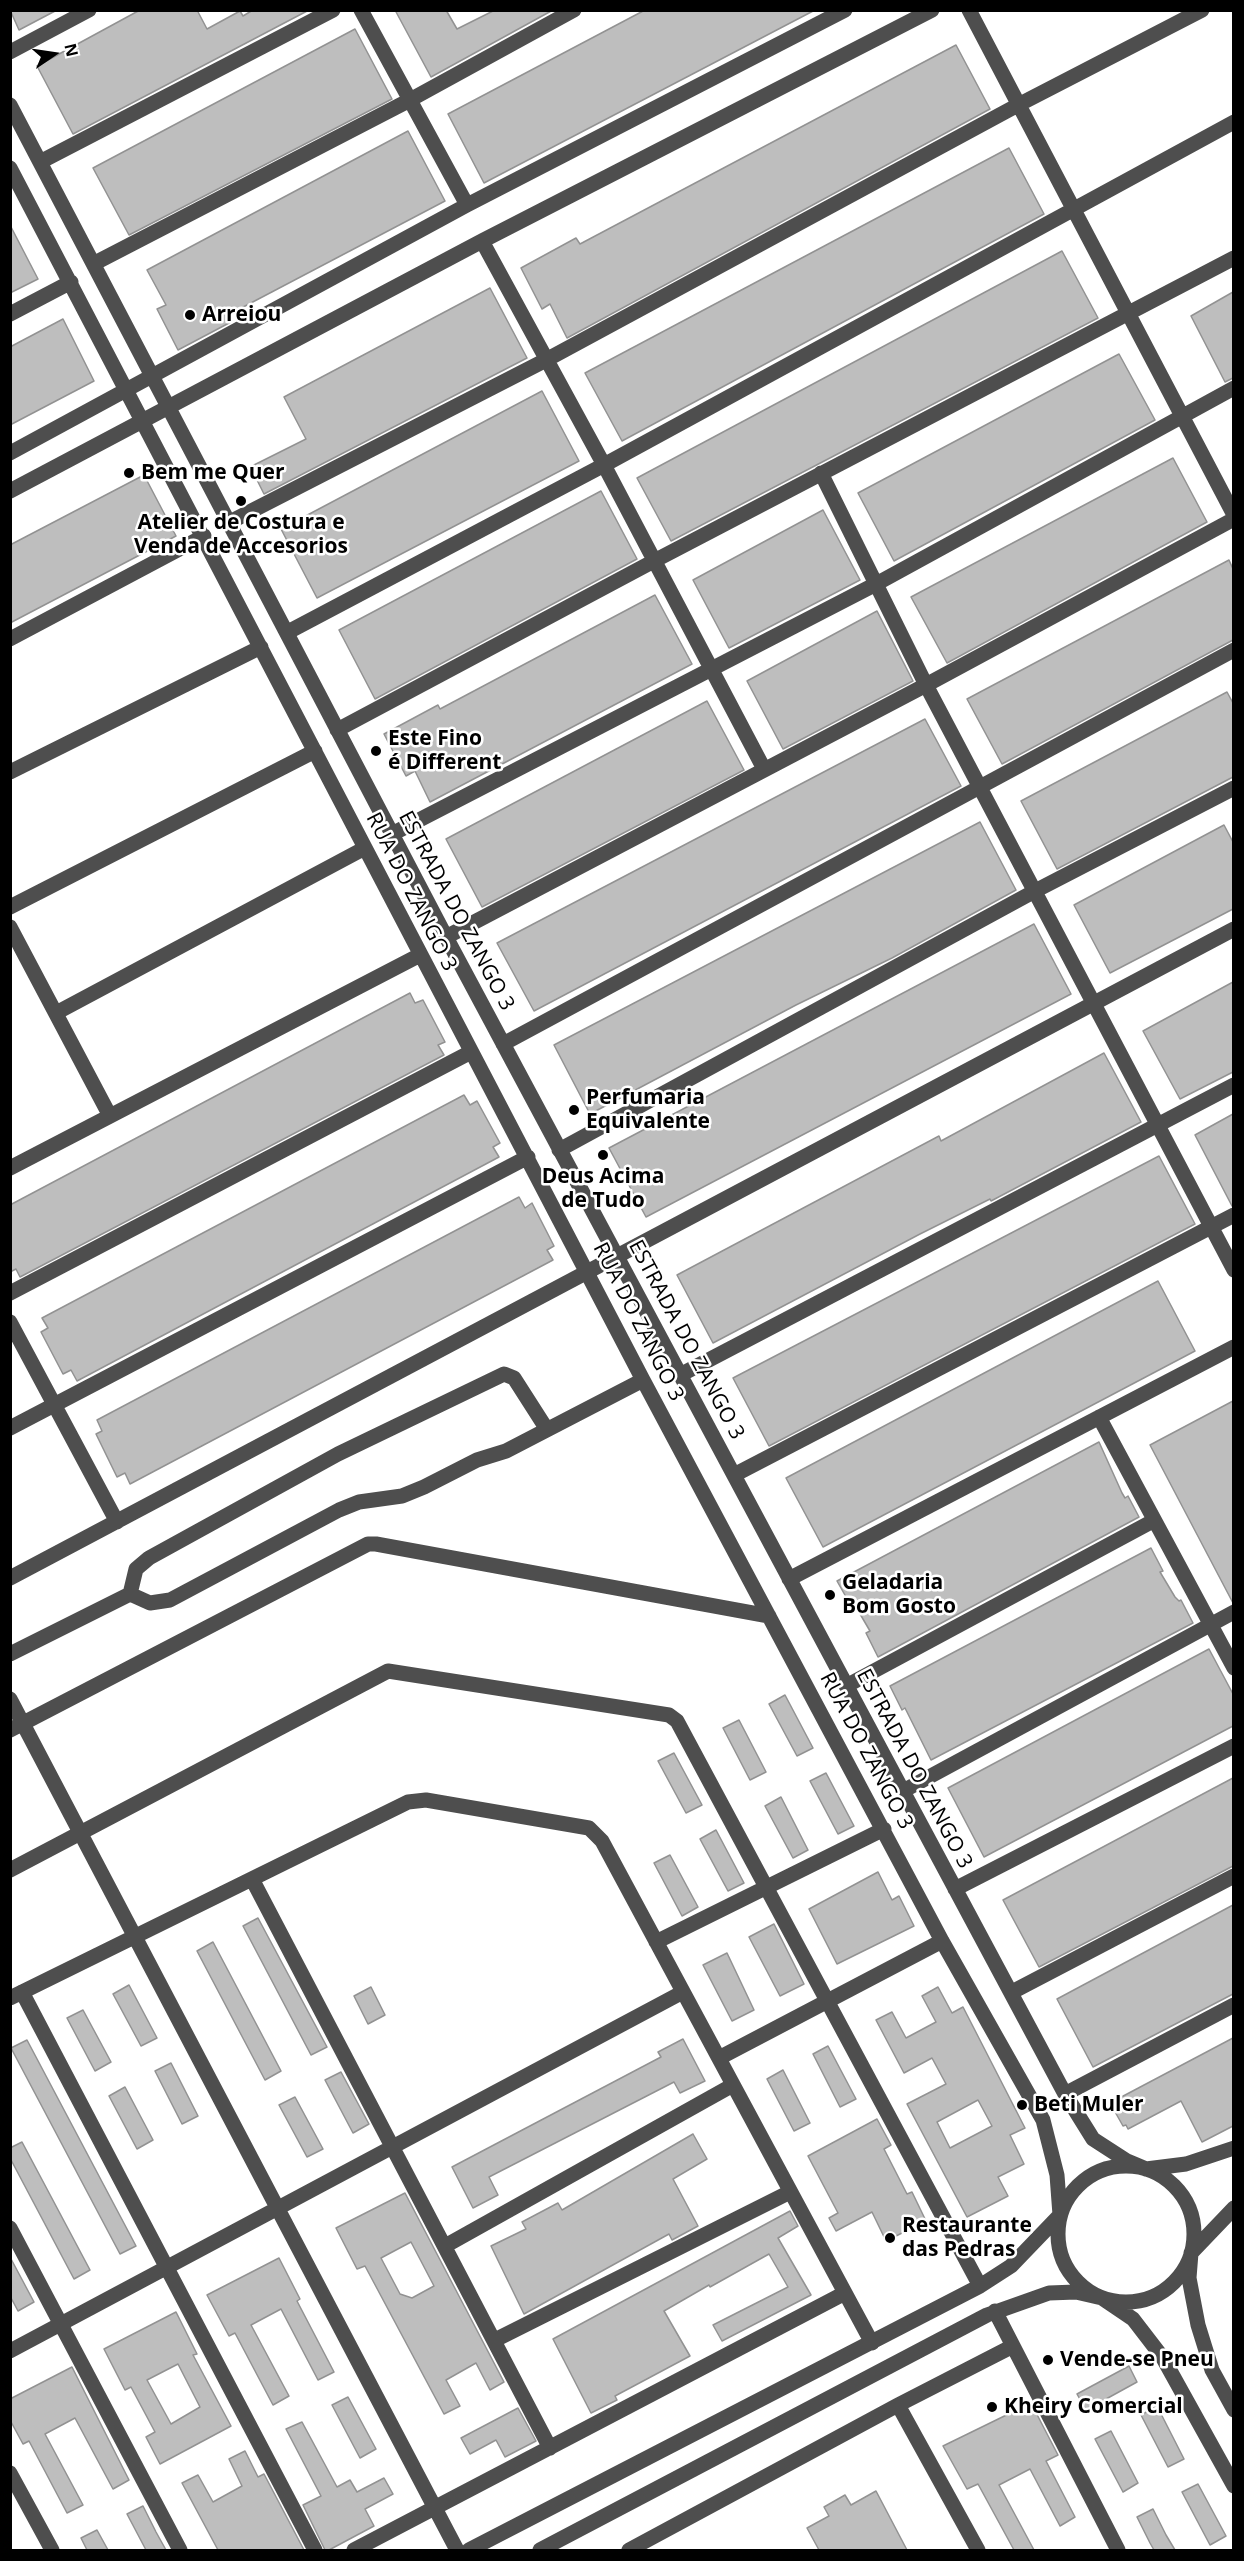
<!DOCTYPE html>
<html>
<head>
<meta charset="utf-8">
<style>
  body { margin:0 }
  #map { position:relative; width:1244px; height:2561px; overflow:hidden; background:#fff; font-family:"Open Sans",sans-serif }
  canvas { display:block }
  .frame { position:absolute; inset:0; border:12px solid #000; pointer-events:none }
  .north { position:absolute; left:24px; top:24px; width:60px; height:60px; -webkit-text-stroke:4px #fff; paint-order:stroke; rotate:77deg; font-size:16px; font-weight:700; line-height:24px; text-align:center; color:#000 }
  .north::after { content:''; display:block; margin:auto; width:21px; height:27px; background:#000; clip-path:polygon(50% 0,100% 100%,50% 72%,0 100%) }
</style>
</head>
<body>
<div id="map">
<canvas width="1244" height="2561"></canvas>
<div class="frame"></div>
<div class="north">N</div>
</div>
<script>
const ctx = document.querySelector('canvas').getContext('2d');
ctx.lineJoin = 'round';
function paint(path, color) {
  ctx.fillStyle = color;
  ctx.fill(path, 'evenodd');
}
function shape(rows) {
  const path = new Path2D();
  for (const r of rows) {
    if (r.length === 3) {
      path.moveTo(r[0] + r[2], r[1]);
      path.arc(r[0], r[1], r[2], 0, 2 * Math.PI);
      continue;
    }
    path.moveTo(r[0], r[1]);
    for (let i = 2; i < r.length; i += 2) path.lineTo(r[i], r[i + 1]);
  }
  return path;
}
function stroke(path, color, width, dash) {
  ctx.strokeStyle = color;
  ctx.lineWidth = width;
  ctx.lineCap = dash ? 'butt' : 'round';
  ctx.setLineDash(dash || []);
  ctx.stroke(path);
}
function write(font, color, halo, rows, align = 'center') {
  ctx.font = font + ' "Open Sans",sans-serif';
  ctx.lineWidth = 5;
  ctx.setLineDash([]);
  ctx.textBaseline = 'middle';
  ctx.strokeStyle = halo;
  ctx.fillStyle = color;
  for (const [text, x, y, turn = 0] of rows) {
    ctx.save();
    ctx.translate(x, y);
    ctx.rotate((+turn || 0) * Math.PI / 180);
    ctx.textAlign = isNaN(turn) ? turn : align;
    if (halo) ctx.strokeText(text, 0, 0);
    ctx.fillText(text, 0, 0);
    ctx.restore();
  }
}
const building = shape([
  [10,10,57,10,19,30,10,10],
  [140,10,197,10,207,29,240,11,243,16,253,10,309,10,73,134,37,66,140,10],
  [395,10,446,10,457,29,495,10,553,10,431,77,395,10],
  [645,10,815,10,484,183,448,114,645,10],
  [355,29,392,99,129,235,93,168,355,29],
  [956,45,990,109,567,338,550,304,542,309,521,268,576,238,580,244,956,45],
  [408,131,445,201,228,315,231,322,178,350,157,309,166,305,147,270,408,131],
  [1009,148,1044,214,622,441,585,373,1009,148],
  [10,225,38,279,10,293,10,225],
  [1062,251,1098,318,671,541,637,478,1062,251],
  [490,288,527,358,264,494,253,472,256,470,254,465,306,439,284,397,490,288],
  [1233,292,1233,378,1225,382,1191,316,1233,292],
  [63,319,94,381,10,425,10,347,63,319],
  [1119,354,1155,420,894,561,858,493,1119,354],
  [542,391,579,461,317,598,281,529,542,391],
  [1173,458,1207,522,947,663,911,597,1173,458],
  [144,475,176,536,10,623,10,545,144,475],
  [601,491,637,559,375,699,339,630,601,491],
  [823,510,860,580,729,648,693,580,823,510],
  [1229,560,1233,569,1233,640,1002,764,967,699,1229,560],
  [655,595,692,664,430,802,415,771,406,776,384,734,438,705,440,709,655,595],
  [877,611,913,681,783,749,747,681,877,611],
  [1227,692,1233,703,1233,777,1057,869,1021,801,1227,692],
  [707,701,744,770,482,907,446,839,707,701],
  [925,719,961,786,534,1011,497,943,925,719],
  [980,822,1016,890,892,958,796,1005,590,1114,554,1045,980,822],
  [1224,825,1233,842,1233,909,1110,973,1074,905,1224,825],
  [1034,924,1071,994,646,1217,609,1148,1034,924],
  [1233,982,1233,1072,1180,1099,1143,1031,1233,982],
  [410,993,415,1003,423,1000,445,1042,438,1045,444,1055,20,1277,16,1269,10,1272,10,1205,410,993],
  [1104,1053,1141,1122,991,1201,990,1199,920,1234,713,1343,677,1275,939,1136,941,1141,1104,1053],
  [464,1095,470,1105,477,1101,500,1143,493,1147,499,1157,77,1381,71,1370,63,1374,41,1332,48,1328,42,1318,464,1095],
  [1233,1114,1233,1205,1232,1206,1195,1135,1233,1114],
  [1159,1156,1195,1224,769,1446,733,1378,1159,1156],
  [519,1197,525,1208,532,1203,554,1246,547,1250,553,1260,130,1484,125,1473,117,1477,96,1434,102,1431,97,1420,519,1197],
  [1158,1281,1195,1351,823,1547,786,1478,1158,1281],
  [1233,1401,1233,1603,1150,1445,1233,1401],
  [1099,1442,1122,1493,1125,1498,1128,1496,1139,1517,878,1657,866,1633,870,1631,853,1602,850,1604,837,1581,1099,1442],
  [1151,1548,1163,1571,1160,1572,1175,1597,1179,1601,1181,1600,1193,1623,931,1760,905,1708,902,1710,890,1686,1151,1548],
  [1209,1649,1233,1694,1233,1726,984,1857,948,1788,1209,1649],
  [785,1695,813,1748,797,1756,769,1704,785,1695],
  [739,1720,766,1772,750,1780,723,1728,739,1720],
  [674,1753,702,1805,686,1813,658,1761,674,1753],
  [826,1773,854,1826,838,1834,810,1781,826,1773],
  [1233,1778,1233,1866,1039,1967,1003,1900,1233,1778],
  [781,1797,808,1850,793,1858,765,1806,781,1797],
  [716,1830,744,1883,728,1891,700,1839,716,1830],
  [670,1855,698,1907,682,1916,654,1863,670,1855],
  [878,1872,892,1900,899,1896,914,1926,837,1964,809,1909,878,1872],
  [1233,1905,1233,1994,1093,2067,1057,1999,1233,1905],
  [258,1918,327,2047,311,2055,243,1926,258,1918],
  [774,1924,804,1984,780,1996,749,1937,774,1924],
  [213,1942,281,2071,265,2080,197,1951,213,1942],
  [727,1953,754,2010,732,2021,703,1965,727,1953],
  [129,1985,157,2038,141,2046,113,1994,129,1985],
  [371,1987,385,2015,368,2024,354,1996,371,1987],
  [938,1987,952,2013,963,2007,1025,2128,1010,2135,1024,2164,998,2177,1008,2196,967,2217,907,2104,946,2084,932,2058,904,2073,876,2020,892,2012,906,2038,936,2022,922,1996,938,1987],
  [978,2100,992,2126,950,2148,937,2122,978,2100],
  [83,2010,111,2062,95,2071,67,2018,83,2010],
  [1233,2038,1233,2126,1202,2142,1181,2101,1128,2129,1126,2125,1123,2126,1110,2103,1233,2038],
  [683,2039,705,2081,680,2093,674,2082,489,2177,498,2195,473,2208,452,2167,661,2057,658,2052,683,2039],
  [27,2040,136,2246,120,2254,11,2048,27,2040],
  [828,2046,856,2099,840,2107,813,2054,828,2046],
  [171,2063,198,2116,182,2124,155,2071,171,2063],
  [783,2070,810,2123,794,2131,767,2079,783,2070],
  [341,2072,369,2124,353,2133,325,2080,341,2072],
  [125,2087,153,2140,137,2149,109,2096,125,2087],
  [295,2097,323,2149,307,2157,279,2105,295,2097],
  [877,2119,891,2145,884,2149,907,2194,912,2192,926,2221,886,2241,872,2212,836,2231,829,2218,838,2213,808,2156,877,2119],
  [693,2134,707,2159,673,2179,698,2226,672,2240,669,2234,524,2314,491,2246,526,2229,522,2222,558,2203,562,2210,693,2134],
  [22,2142,90,2270,74,2279,10,2158,10,2148,22,2142],
  [405,2193,504,2382,490,2390,476,2363,446,2380,460,2406,444,2414,365,2266,357,2269,336,2228,405,2193],
  [411,2242,434,2286,412,2298,400,2294,381,2258,411,2242],
  [790,2211,798,2226,778,2238,811,2295,722,2341,713,2325,788,2287,769,2254,710,2287,709,2285,664,2311,690,2356,615,2396,617,2400,591,2413,553,2339,790,2211],
  [10,2257,34,2302,18,2311,10,2296,10,2257],
  [279,2258,300,2299,297,2301,334,2372,318,2380,281,2309,251,2325,289,2396,273,2405,235,2333,229,2336,207,2295,279,2258],
  [176,2312,197,2354,193,2355,231,2426,160,2464,146,2437,155,2432,131,2387,125,2390,104,2349,176,2312],
  [178,2364,200,2407,171,2424,147,2380,178,2364],
  [1129,2366,1137,2382,1086,2410,1077,2394,1129,2366],
  [72,2367,129,2480,113,2489,75,2418,45,2434,83,2505,67,2513,29,2441,23,2444,10,2420,10,2399,72,2367],
  [348,2397,376,2449,360,2458,332,2405,348,2397],
  [1031,2403,1058,2455,1046,2461,1075,2517,1060,2526,1030,2469,999,2485,1034,2550,1014,2550,978,2484,967,2489,943,2446,1031,2403],
  [1157,2406,1184,2459,1168,2467,1141,2415,1157,2406],
  [518,2408,536,2441,505,2457,496,2440,470,2454,461,2438,518,2408],
  [302,2422,337,2487,350,2480,357,2492,384,2478,393,2494,365,2509,374,2526,329,2550,325,2550,303,2505,321,2496,286,2429,302,2422],
  [1111,2431,1138,2483,1123,2492,1095,2439,1111,2431],
  [245,2451,258,2477,264,2474,304,2550,218,2550,182,2483,198,2475,213,2502,242,2486,229,2459,245,2451],
  [1198,2484,1226,2536,1210,2545,1182,2492,1198,2484],
  [876,2491,907,2550,819,2550,807,2528,829,2516,824,2507,845,2495,851,2505,876,2491],
  [143,2506,156,2532,166,2550,146,2550,127,2514,143,2506],
  [1153,2509,1166,2535,1175,2550,1154,2550,1150,2543,1137,2517,1153,2509],
  [97,2530,108,2550,87,2550,81,2538,97,2530]
]);
const minor = shape([
  [361,10,467,205],
  [969,10,1234,515],
  [10,52,89,10],
  [10,105,446,937,1065,2094,1093,2139,1127,2161,1146,2169,1186,2164,1234,2148],
  [40,162,333,10],
  [10,168,643,1380,942,1941,1043,2120,1057,2175,1060,2215,1011,2266,980,2286,469,2550],
  [482,241,604,465,764,769],
  [95,263,408,101,574,10],
  [10,314,71,282],
  [10,453,467,205,845,10],
  [821,473,926,685,1234,1270],
  [10,491,482,241,932,10],
  [230,522,546,360,1018,105,1202,10],
  [288,632,604,465,1234,122],
  [10,639,204,536],
  [337,730,654,561,1234,258],
  [10,772,261,647],
  [392,834,876,584,1234,388],
  [10,907,315,751],
  [10,927,110,1116],
  [446,937,926,685,1234,519],
  [56,1013,365,848],
  [503,1044,1234,650],
  [559,1150,1035,891,1234,788],
  [10,1168,420,955],
  [10,1293,471,1052],
  [10,1322,117,1522],
  [680,1375,1234,1085],
  [1099,1417,1234,1668],
  [10,1428,528,1157],
  [734,1475,1234,1215],
  [10,1578,1234,929],
  [789,1579,1234,1347],
  [130,1594,150,1603,170,1600,339,1510,359,1502,402,1496,424,1487,477,1460,506,1451,643,1380],
  [10,1654,130,1594,136,1569,149,1558,338,1454,504,1374,514,1378,546,1428],
  [846,1686,1153,1521],
  [10,1699,457,2550],
  [10,1730,368,1544,376,1544,769,1616],
  [903,1791,1234,1612],
  [10,1870,388,1671,669,1715,677,1721,980,2286],
  [252,1879,550,2448],
  [955,1889,1234,1746],
  [656,1942,884,1829],
  [22,1992,315,2550],
  [1012,1992,1234,1876],
  [10,1998,408,1802,426,1800,589,1828,602,1841,872,2343],
  [719,2058,942,1941],
  [1065,2094,1234,2005],
  [1126,2234,68],
  [1234,2208,1191,2253,1189,2278,1198,2325,1212,2370,1234,2410],
  [10,2228,180,2550],
  [445,2246,733,2085],
  [995,2311,1118,2550],
  [495,2340,790,2192],
  [10,2351,683,1992],
  [898,2405,978,2550],
  [10,2473,52,2550],
  [354,2550,845,2293],
  [540,2550,987,2315,1049,2293,1076,2292,1102,2298,1133,2319,1163,2358,1234,2486],
  [629,2550,898,2405,1013,2346]
]);
const markers = [
  [190,315,6,"#000"],
  [129,473,6,"#000"],
  [241,501,6,"#000"],
  [376,751,6,"#000"],
  [574,1110,6,"#000"],
  [603,1155,6,"#000"],
  [830,1595,6,"#000"],
  [1022,2105,6,"#000"],
  [890,2238,6,"#000"],
  [1048,2360,6,"#000"],
  [992,2407,6,"#000"]
];
const poiNames = [
  ["Arreiou",202,315],
  ["Bem me Quer",141,473],
  ["Atelier de Costura e",241,523,"center"],
  ["Venda de Accesorios",241,547,"center"],
  ["Este Fino",388,739],
  ["é Different",388,763],
  ["Perfumaria",586,1098],
  ["Equivalente",586,1122],
  ["Deus Acima",603,1177,"center"],
  ["de Tudo",603,1201,"center"],
  ["Geladaria",842,1583],
  ["Bom Gosto",842,1607],
  ["Beti Muler",1034,2105],
  ["Restaurante",902,2226],
  ["das Pedras",902,2250],
  ["Vende-se Pneu",1060,2360],
  ["Kheiry Comercial",1004,2407]
];
const streetNames = [
  ["RUA DO ZANGO 3",411,892,63],
  ["ESTRADA DO ZANGO 3",456,911,62],
  ["RUA DO ZANGO 3",638,1322,63],
  ["ESTRADA DO ZANGO 3",686,1340,62],
  ["RUA DO ZANGO 3",866,1751,62],
  ["ESTRADA DO ZANGO 3",914,1769,62]
];
paint(building, '#bebebe');
stroke(building, '#929292', 1.5);
stroke(minor, '#4e4e4e', 15);
for (const [x, y, r, color] of markers) {
  const dot = new Path2D();
  dot.arc(x, y, r, 0, 2 * Math.PI);
  ctx.fillStyle = color;
  ctx.fill(dot);
  stroke(dot, '#fff', 2);
}
write('bold 21px', '#000', '#fff', poiNames, 'left');
write('21px', '#000', '#fff', streetNames);
</script>
</body>
</html>
